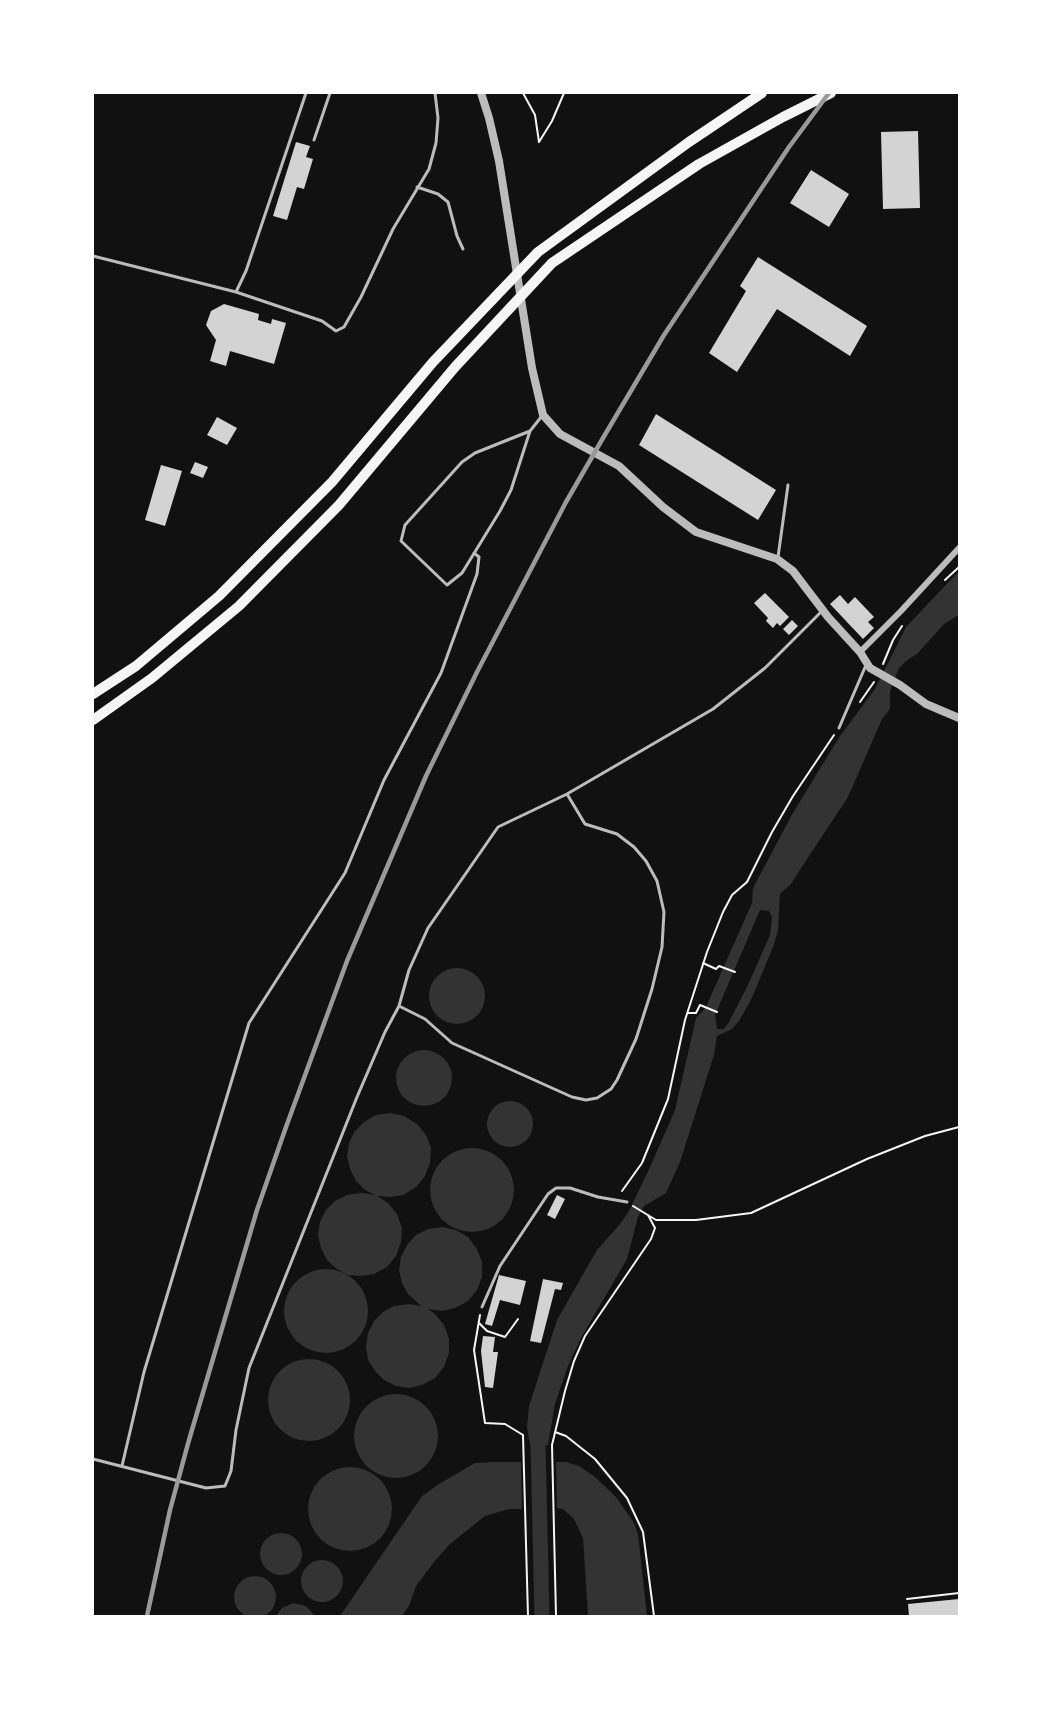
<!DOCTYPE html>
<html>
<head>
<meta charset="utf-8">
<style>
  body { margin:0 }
  #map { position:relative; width:1052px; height:1709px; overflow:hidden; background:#111; font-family:"IBM Plex Sans",sans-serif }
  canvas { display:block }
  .frame { position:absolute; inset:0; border:94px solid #fff; pointer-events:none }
</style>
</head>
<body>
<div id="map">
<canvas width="1052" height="1709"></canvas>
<div class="frame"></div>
</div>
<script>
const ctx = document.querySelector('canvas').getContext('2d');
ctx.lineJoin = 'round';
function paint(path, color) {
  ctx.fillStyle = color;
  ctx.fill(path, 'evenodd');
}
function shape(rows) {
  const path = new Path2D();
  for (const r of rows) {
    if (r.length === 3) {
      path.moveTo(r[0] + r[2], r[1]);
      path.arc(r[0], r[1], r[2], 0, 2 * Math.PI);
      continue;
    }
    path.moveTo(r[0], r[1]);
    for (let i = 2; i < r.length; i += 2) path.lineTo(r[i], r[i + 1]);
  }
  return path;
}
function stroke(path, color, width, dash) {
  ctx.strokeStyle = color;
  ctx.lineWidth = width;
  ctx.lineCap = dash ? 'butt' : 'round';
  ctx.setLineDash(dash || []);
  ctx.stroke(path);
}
const water = shape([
  [959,571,959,615,944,624,917,654,906,661,899,668,890,691,890,709,882,719,848,797,790,885,780,894,778,931,773,947,751,1000,739,1021,732,1029,717,1036,714,1055,680,1162,666,1193,644,1206,638,1217,627,1259,581,1338,568,1366,555,1404,548,1445,530,1445,527,1427,529,1406,557,1320,597,1250,620,1224,629,1211,651,1165,675,1110,696,1018,706,1007,752,903,753,888,793,813,819,770,840,736,875,689,906,627],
  [760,910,769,911,772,917,770,935,748,985,729,1022,724,1029,717,1029,715,1015],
  [457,996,28],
  [424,1078,28],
  [510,1124,23],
  [390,1113,404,1116,417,1124,426,1135,431,1148,430,1163,425,1176,416,1187,403,1195,391,1197,377,1196,388,1203,397,1214,402,1228,401,1242,396,1256,387,1267,374,1274,362,1276,348,1275,337,1269,327,1260,321,1248,318,1235,320,1222,326,1210,335,1201,347,1195,361,1193,375,1195,365,1190,356,1181,350,1169,347,1156,349,1143,355,1131,364,1122,376,1115],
  [472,1190,42],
  [442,1227,456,1230,468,1237,477,1249,482,1262,482,1277,477,1290,468,1301,455,1308,442,1311,428,1309,435,1314,444,1325,449,1339,449,1353,444,1367,435,1378,422,1385,409,1388,396,1386,384,1380,375,1371,368,1360,366,1346,368,1333,374,1321,383,1312,394,1306,409,1304,421,1306,408,1294,402,1283,399,1270,401,1257,407,1245,416,1235,428,1229],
  [326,1311,42],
  [309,1400,41],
  [396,1436,42],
  [495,1462,566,1462,579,1466,595,1477,616,1497,634,1523,638,1534,647,1616,588,1616,583,1538,574,1519,563,1509,557,1508,509,1509,485,1516,450,1544,434,1562,416,1586,409,1606,402,1616,340,1616,422,1496,439,1484,475,1463],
  [350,1509,42],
  [281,1554,21],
  [322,1581,21],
  [255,1597,21],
  [293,1603,306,1606,315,1616,276,1616,282,1608]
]);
const pier = shape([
  [521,1459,556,1459,557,1511,522,1511]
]);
const canal = shape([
  [540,1426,538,1445,542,1616]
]);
const building = shape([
  [918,131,920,208,883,209,881,132],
  [296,142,310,146,306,157,313,159,304,189,297,187,287,220,273,216],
  [811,170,849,194,829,227,790,203],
  [758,257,867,326,850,356,777,309,737,372,709,353,746,291,740,286],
  [224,304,259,314,258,320,271,324,272,319,286,323,274,364,230,351,226,366,210,361,216,340,206,325,211,311],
  [656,414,776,490,758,520,639,445],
  [217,417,237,428,227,445,207,435],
  [195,462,208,467,203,478,190,473],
  [161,465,182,471,165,526,145,520],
  [765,593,789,617,780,626,777,623,773,628,766,621,768,618,754,603],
  [840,595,848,604,855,597,874,617,868,622,874,628,863,639,830,604],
  [792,620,798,626,789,635,783,629],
  [557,1195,565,1199,555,1219,547,1215],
  [499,1275,526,1281,520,1305,500,1300,492,1326,485,1324],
  [543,1279,563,1283,561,1290,555,1289,541,1343,530,1341],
  [483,1336,495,1337,493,1352,498,1352,493,1388,485,1387,481,1351],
  [959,1599,959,1616,909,1616,908,1604]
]);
const path = shape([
  [523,93,535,115,539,142],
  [539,142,552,121,564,93],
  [945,580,959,567],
  [883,664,893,640,902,626],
  [860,702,874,682],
  [703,963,716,969,719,966,735,972],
  [688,1013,696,1013,700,1005,717,1012],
  [622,1191,642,1163,668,1099,685,1020,707,952,723,912,732,895,747,882,772,832,793,796,834,735],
  [633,1206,656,1220,696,1220,751,1213,867,1159,925,1136,959,1127],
  [480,1315,474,1350,485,1423,505,1424,523,1435,528,1616],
  [479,1323,487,1331,505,1337,518,1319],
  [555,1432,566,1436,595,1459,627,1498,643,1532,654,1616],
  [907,1599,959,1593],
  [556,1616,552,1445,565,1391,574,1361,585,1336,651,1239,655,1228,648,1215]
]);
const service = shape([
  [314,140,330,93],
  [417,187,438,194,448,202,457,236,463,249],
  [93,256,236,292,246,271,306,93],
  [236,292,322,321,336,331,344,327,361,297,393,229,429,169,436,143,438,118,435,93],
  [530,431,475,453,462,462,405,525,401,541,447,585,462,573,500,511,511,490,530,431,542,416],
  [778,557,788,485],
  [839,728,866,665],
  [399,1006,425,1019,452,1043,572,1097,586,1100,597,1098,611,1089,617,1080,636,1039,652,989,662,947,664,912,657,881,646,861,634,847,617,834,585,824,567,794],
  [482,1307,500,1266,548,1194,556,1188,570,1188,598,1197,627,1202],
  [93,1459,206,1488,225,1486,231,1471,236,1430,249,1368,357,1097,385,1032,399,1006,409,970,428,928,498,827,567,794,713,709,765,668,821,612],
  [122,1466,144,1372,249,1023,345,873,384,780,441,673,477,574,479,557,474,553]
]);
const minor = shape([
  [860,652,901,611,959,548]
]);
const tertiary = shape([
  [481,93,489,118,499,161,532,368,543,415,560,434,619,466,663,507,696,532,777,559,793,571,828,617,860,652,870,668,900,685,926,704,959,718]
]);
const trunk = shape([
  [93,694,136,666,219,596,332,482,433,362,538,252,689,142,762,93],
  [93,720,152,678,239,606,339,505,455,367,552,263,699,164,783,117,831,93]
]);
const rail = shape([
  [147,1616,170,1510,189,1440,257,1210,286,1127,347,961,426,776,477,672,566,502,603,438,664,335,789,147,829,93]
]);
paint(water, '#333');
paint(pier, '#111');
stroke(canal, '#333', 15);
paint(building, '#d3d3d3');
stroke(path, '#f5f5f5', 2);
stroke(service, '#bcbcbc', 3);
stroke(minor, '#bcbcbc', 6);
stroke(tertiary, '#bcbcbc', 8);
stroke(trunk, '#f5f5f5', 10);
stroke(rail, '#9a9a9a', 4.5);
</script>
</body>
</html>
